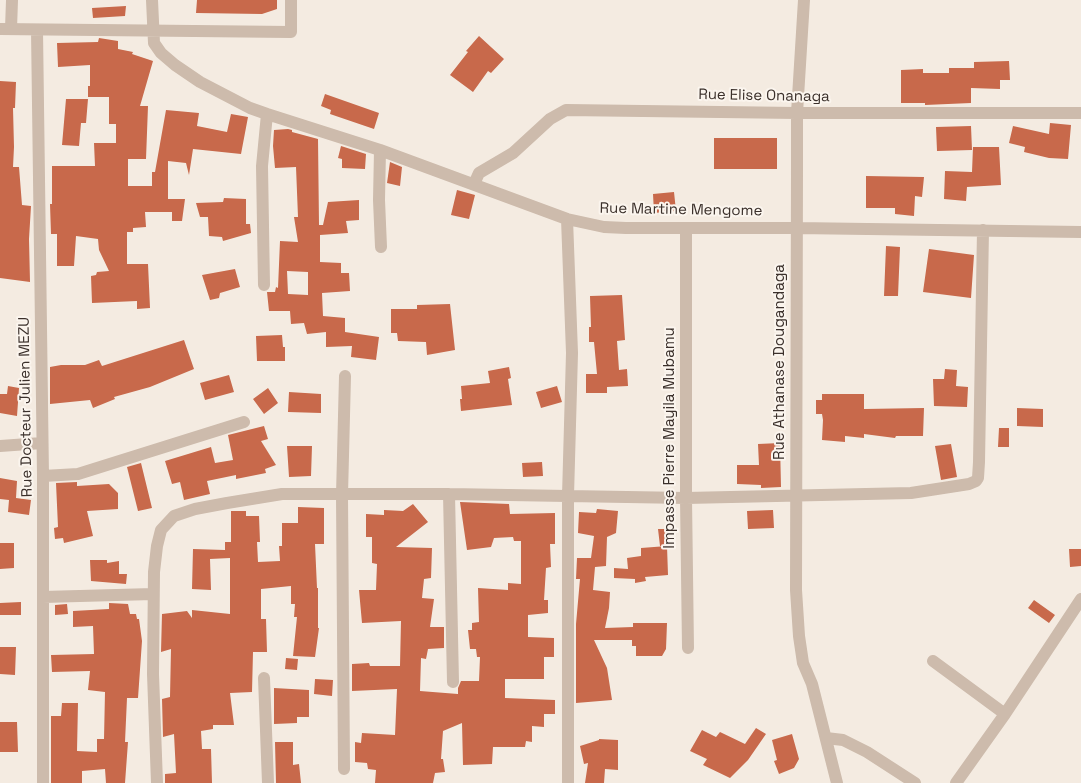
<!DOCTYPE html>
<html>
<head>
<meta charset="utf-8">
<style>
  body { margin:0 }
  canvas { display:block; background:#f4ebe1 }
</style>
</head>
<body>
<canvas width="1081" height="783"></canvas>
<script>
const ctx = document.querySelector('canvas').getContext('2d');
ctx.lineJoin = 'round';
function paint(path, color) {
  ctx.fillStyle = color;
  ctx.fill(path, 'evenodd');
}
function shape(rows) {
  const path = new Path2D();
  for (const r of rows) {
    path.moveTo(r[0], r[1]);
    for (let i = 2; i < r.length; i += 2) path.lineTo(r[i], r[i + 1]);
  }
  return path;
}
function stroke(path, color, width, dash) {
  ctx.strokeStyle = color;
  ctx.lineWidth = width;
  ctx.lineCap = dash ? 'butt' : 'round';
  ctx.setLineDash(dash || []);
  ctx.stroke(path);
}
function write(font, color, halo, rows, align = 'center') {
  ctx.font = font + ' "Space Grotesk",sans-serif';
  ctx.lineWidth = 4;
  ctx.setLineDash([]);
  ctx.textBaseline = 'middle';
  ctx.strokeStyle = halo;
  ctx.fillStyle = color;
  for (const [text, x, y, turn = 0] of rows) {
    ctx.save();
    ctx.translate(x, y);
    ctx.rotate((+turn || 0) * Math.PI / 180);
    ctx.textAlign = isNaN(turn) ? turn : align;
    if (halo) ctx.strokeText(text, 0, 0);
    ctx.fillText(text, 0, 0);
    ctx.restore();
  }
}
const building = shape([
  [197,0,277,0,277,9,262,14,196,13],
  [126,6,125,16,93,18,92,8],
  [479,36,504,59,491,73,488,71,473,92,450,75,468,52,466,51],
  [99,38,118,41,118,49,133,52,132,54,153,61,140,106,148,106,146,159,128,159,128,186,152,186,152,172,155,172,166,110,199,113,197,126,227,132,231,114,248,117,241,154,193,149,189,175,186,163,168,161,168,199,185,199,182,221,172,221,172,212,145,212,146,227,133,228,133,232,127,232,127,264,148,264,150,308,137,309,137,301,92,303,91,276,96,275,97,272,109,271,99,250,98,239,76,236,74,266,57,266,57,234,51,234,50,204,52,204,52,166,95,166,94,143,116,143,116,124,109,124,109,97,88,97,88,86,90,86,90,65,58,67,57,43,98,42],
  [1009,61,1010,80,1000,80,1000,89,971,88,971,103,925,105,925,103,901,103,901,70,923,69,923,73,949,73,949,68,974,68,974,62],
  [0,81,16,82,15,108,13,108,14,147,13,167,19,167,22,205,31,206,29,239,30,282,0,278],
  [325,94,379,113,374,129,330,114,331,110,321,106],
  [66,99,88,99,86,123,81,123,79,146,62,145],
  [1050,123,1071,125,1068,159,1049,158,1024,152,1025,147,1009,143,1013,126,1049,134],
  [971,126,972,150,937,151,936,127],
  [288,129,292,130,292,132,318,139,319,225,323,225,328,202,359,200,359,220,346,221,348,233,320,235,320,262,341,263,341,273,349,273,350,291,322,293,323,316,345,318,345,332,379,337,376,360,351,357,352,346,326,347,326,332,307,334,304,323,291,324,290,311,269,311,267,292,275,292,276,287,278,288,280,241,298,242,294,217,298,217,296,167,275,168,273,146,274,130],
  [287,271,308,272,308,295,288,294],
  [714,138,777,138,777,169,714,169],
  [341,146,366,154,365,169,342,168,342,159,338,158],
  [973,147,999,147,1001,185,967,187,966,201,944,199,945,171,972,172],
  [390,162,402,167,400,186,387,183],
  [866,176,924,177,922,197,915,196,914,216,895,214,895,208,866,208],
  [457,190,475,195,469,219,451,215],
  [674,192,676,211,654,213,653,194],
  [224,198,246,199,246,224,250,224,251,233,223,241,222,237,209,236,208,217,200,217,196,203,223,202],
  [886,246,900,247,898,296,884,296],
  [929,249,974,255,971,298,923,292],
  [235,269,240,287,220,293,219,298,210,300,202,275],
  [622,295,625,340,617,341,619,370,627,369,628,386,607,387,607,393,586,393,586,374,597,374,594,342,589,342,589,327,591,327,590,296],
  [450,304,455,350,427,355,426,342,398,341,397,333,391,333,391,309,417,309,417,305],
  [282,335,283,347,285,347,285,361,257,361,256,336],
  [184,340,194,369,150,387,114,397,115,399,93,408,90,400,50,404,50,367,61,365,85,365,99,360,102,366],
  [509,367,511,378,508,379,512,405,461,411,460,399,462,399,461,386,490,383,488,371],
  [945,369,957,370,956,386,968,387,967,407,934,406,933,379,944,379],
  [229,375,234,392,205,400,200,383],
  [8,386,19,388,17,416,0,413,0,394,7,394],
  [557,386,562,402,541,408,536,392],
  [268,388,278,403,264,414,253,399],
  [289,392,321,394,321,413,288,412],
  [822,394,864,394,864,409,924,408,923,436,896,436,895,438,864,434,864,438,845,436,845,442,822,440,823,420,822,414,816,414,816,400,822,400],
  [1017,408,1043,409,1043,427,1017,426],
  [264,426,268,439,261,441,276,465,265,469,266,473,236,479,236,475,207,481,210,494,184,500,180,482,172,484,165,461,211,447,215,463,233,460,228,435],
  [999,428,1009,428,1009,447,998,447],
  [780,443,781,487,761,488,761,485,737,484,737,465,759,465,758,444],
  [951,444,957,477,941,480,935,446],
  [287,446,312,446,311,476,289,477],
  [542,462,543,476,523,477,522,463],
  [141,463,152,508,138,511,127,467],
  [0,478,17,481,16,498,31,500,29,515,8,512,9,500,0,499],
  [77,482,77,486,109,484,118,493,118,509,87,511,93,536,64,543,63,538,55,539,54,528,58,527,56,483],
  [460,502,509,504,510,514,555,513,555,544,550,544,551,567,546,568,544,600,548,600,548,613,528,615,528,637,554,638,554,657,544,657,544,679,505,679,505,698,555,700,555,714,544,714,544,727,532,726,532,742,526,741,525,747,493,747,492,764,463,765,462,723,443,731,441,759,443,759,445,772,435,773,433,783,375,783,376,770,368,769,367,763,355,762,355,742,361,743,362,733,395,735,397,689,352,691,352,664,369,663,370,666,400,666,401,621,362,623,359,590,376,590,377,564,372,563,372,537,366,537,366,514,384,515,384,510,403,511,413,504,428,522,396,547,432,548,431,578,424,579,422,598,434,599,430,627,444,627,444,648,428,649,426,659,421,658,420,691,458,694,458,688,461,681,479,681,480,657,477,657,476,649,470,649,468,630,472,630,472,623,479,622,478,588,508,590,508,583,521,584,521,541,514,541,513,537,494,538,491,547,467,550],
  [298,507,324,508,324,544,315,544,317,588,318,588,318,628,319,628,315,657,293,656,297,617,294,617,295,604,291,604,291,586,261,589,261,619,266,619,267,652,253,652,252,692,230,693,234,725,213,725,213,729,201,731,202,749,211,749,212,783,165,783,165,774,176,773,174,734,163,737,162,699,170,697,171,649,161,652,162,614,187,611,192,618,192,610,230,614,230,558,210,559,211,590,192,589,193,549,225,550,225,542,231,542,231,511,246,511,246,516,259,516,260,542,257,542,258,562,280,561,279,546,282,546,282,523,298,523],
  [597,509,618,511,616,533,607,537,606,566,595,567,593,590,610,592,609,608,605,628,633,627,633,623,667,623,666,649,662,656,636,656,636,646,632,646,632,640,594,640,607,668,612,700,576,703,576,624,580,579,576,579,577,558,591,558,594,536,578,533,579,512,596,513],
  [773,510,774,528,748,529,747,511],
  [658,529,672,529,673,546,660,546],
  [0,543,14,543,14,568,0,569],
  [667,546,668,575,645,577,646,581,635,583,635,579,614,578,614,568,628,569,627,558,641,556,641,548],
  [1069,549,1081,549,1081,566,1070,567],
  [90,560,107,560,107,563,119,561,119,574,127,574,126,584,91,581],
  [1034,600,1055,615,1049,623,1028,608],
  [21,602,21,615,0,615,0,603],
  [109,603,128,604,130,614,136,614,137,619,139,619,142,641,138,698,127,698,125,742,128,742,125,783,106,783,105,769,82,771,82,783,51,783,51,716,61,716,62,703,78,703,77,751,97,752,97,739,104,739,105,692,88,690,90,671,52,672,51,655,94,654,93,626,73,627,73,611,109,609],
  [67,604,68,614,55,615,55,605],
  [0,647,16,647,15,675,0,674],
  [286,658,298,659,297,670,285,669],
  [315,679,333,680,332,696,314,694],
  [274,688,309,690,309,717,297,717,297,723,274,724],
  [0,722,17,722,18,752,0,752],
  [756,728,766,734,748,760,730,778,703,765,707,759,690,751,702,730,716,737,720,732,745,744],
  [792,734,799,759,794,768,779,774,774,761,777,760,772,740],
  [599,739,618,740,618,770,605,769,604,783,585,783,588,763,584,764,580,746,599,740],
  [275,742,293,742,293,765,299,764,301,783,276,783]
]);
const minor = shape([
  [152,0,154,43,161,53,175,65,200,82,250,108,267,114,380,150,567,219,604,227,626,228,797,228,1081,232],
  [804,0,797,113,797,164,796,590,799,636,803,663,812,684,837,783],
  [0,29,291,32,291,0],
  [11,29,12,0],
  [37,30,43,476,43,783],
  [380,150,379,200,381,247],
  [474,184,479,173,513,153,550,119,566,110,797,113,1081,113],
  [567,219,572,353,568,496,568,783],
  [686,228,686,498,688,648],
  [264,285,262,166,267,114],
  [0,446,42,443],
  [43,476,78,474,244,422],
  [449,494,453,682],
  [43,597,153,594],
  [933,661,1005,714],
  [264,678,268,783],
  [826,738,843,740,867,752,915,783],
  [344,769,342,495,345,376],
  [157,783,153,674,154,572,157,546,161,530,174,516,195,509,227,503,282,494,449,494,686,498,911,493,969,484,976,481,978,478,979,462,983,230],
  [956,783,1005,714,1081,599]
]);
const streetNames = [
  ["Rue Elise Onanaga",764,96,1],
  ["Rue Martine Mengome",681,210,1],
  ["Rue Athanase Dougandaga",780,362,-90],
  ["Rue Docteur Julien MEZU",26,407,-91],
  ["Impasse Pierre Mayila Mubamu",670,438,-90]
];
paint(building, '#c8694b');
stroke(minor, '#cdbbac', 12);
write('15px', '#3b302b', '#fbf5ee', streetNames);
</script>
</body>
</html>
